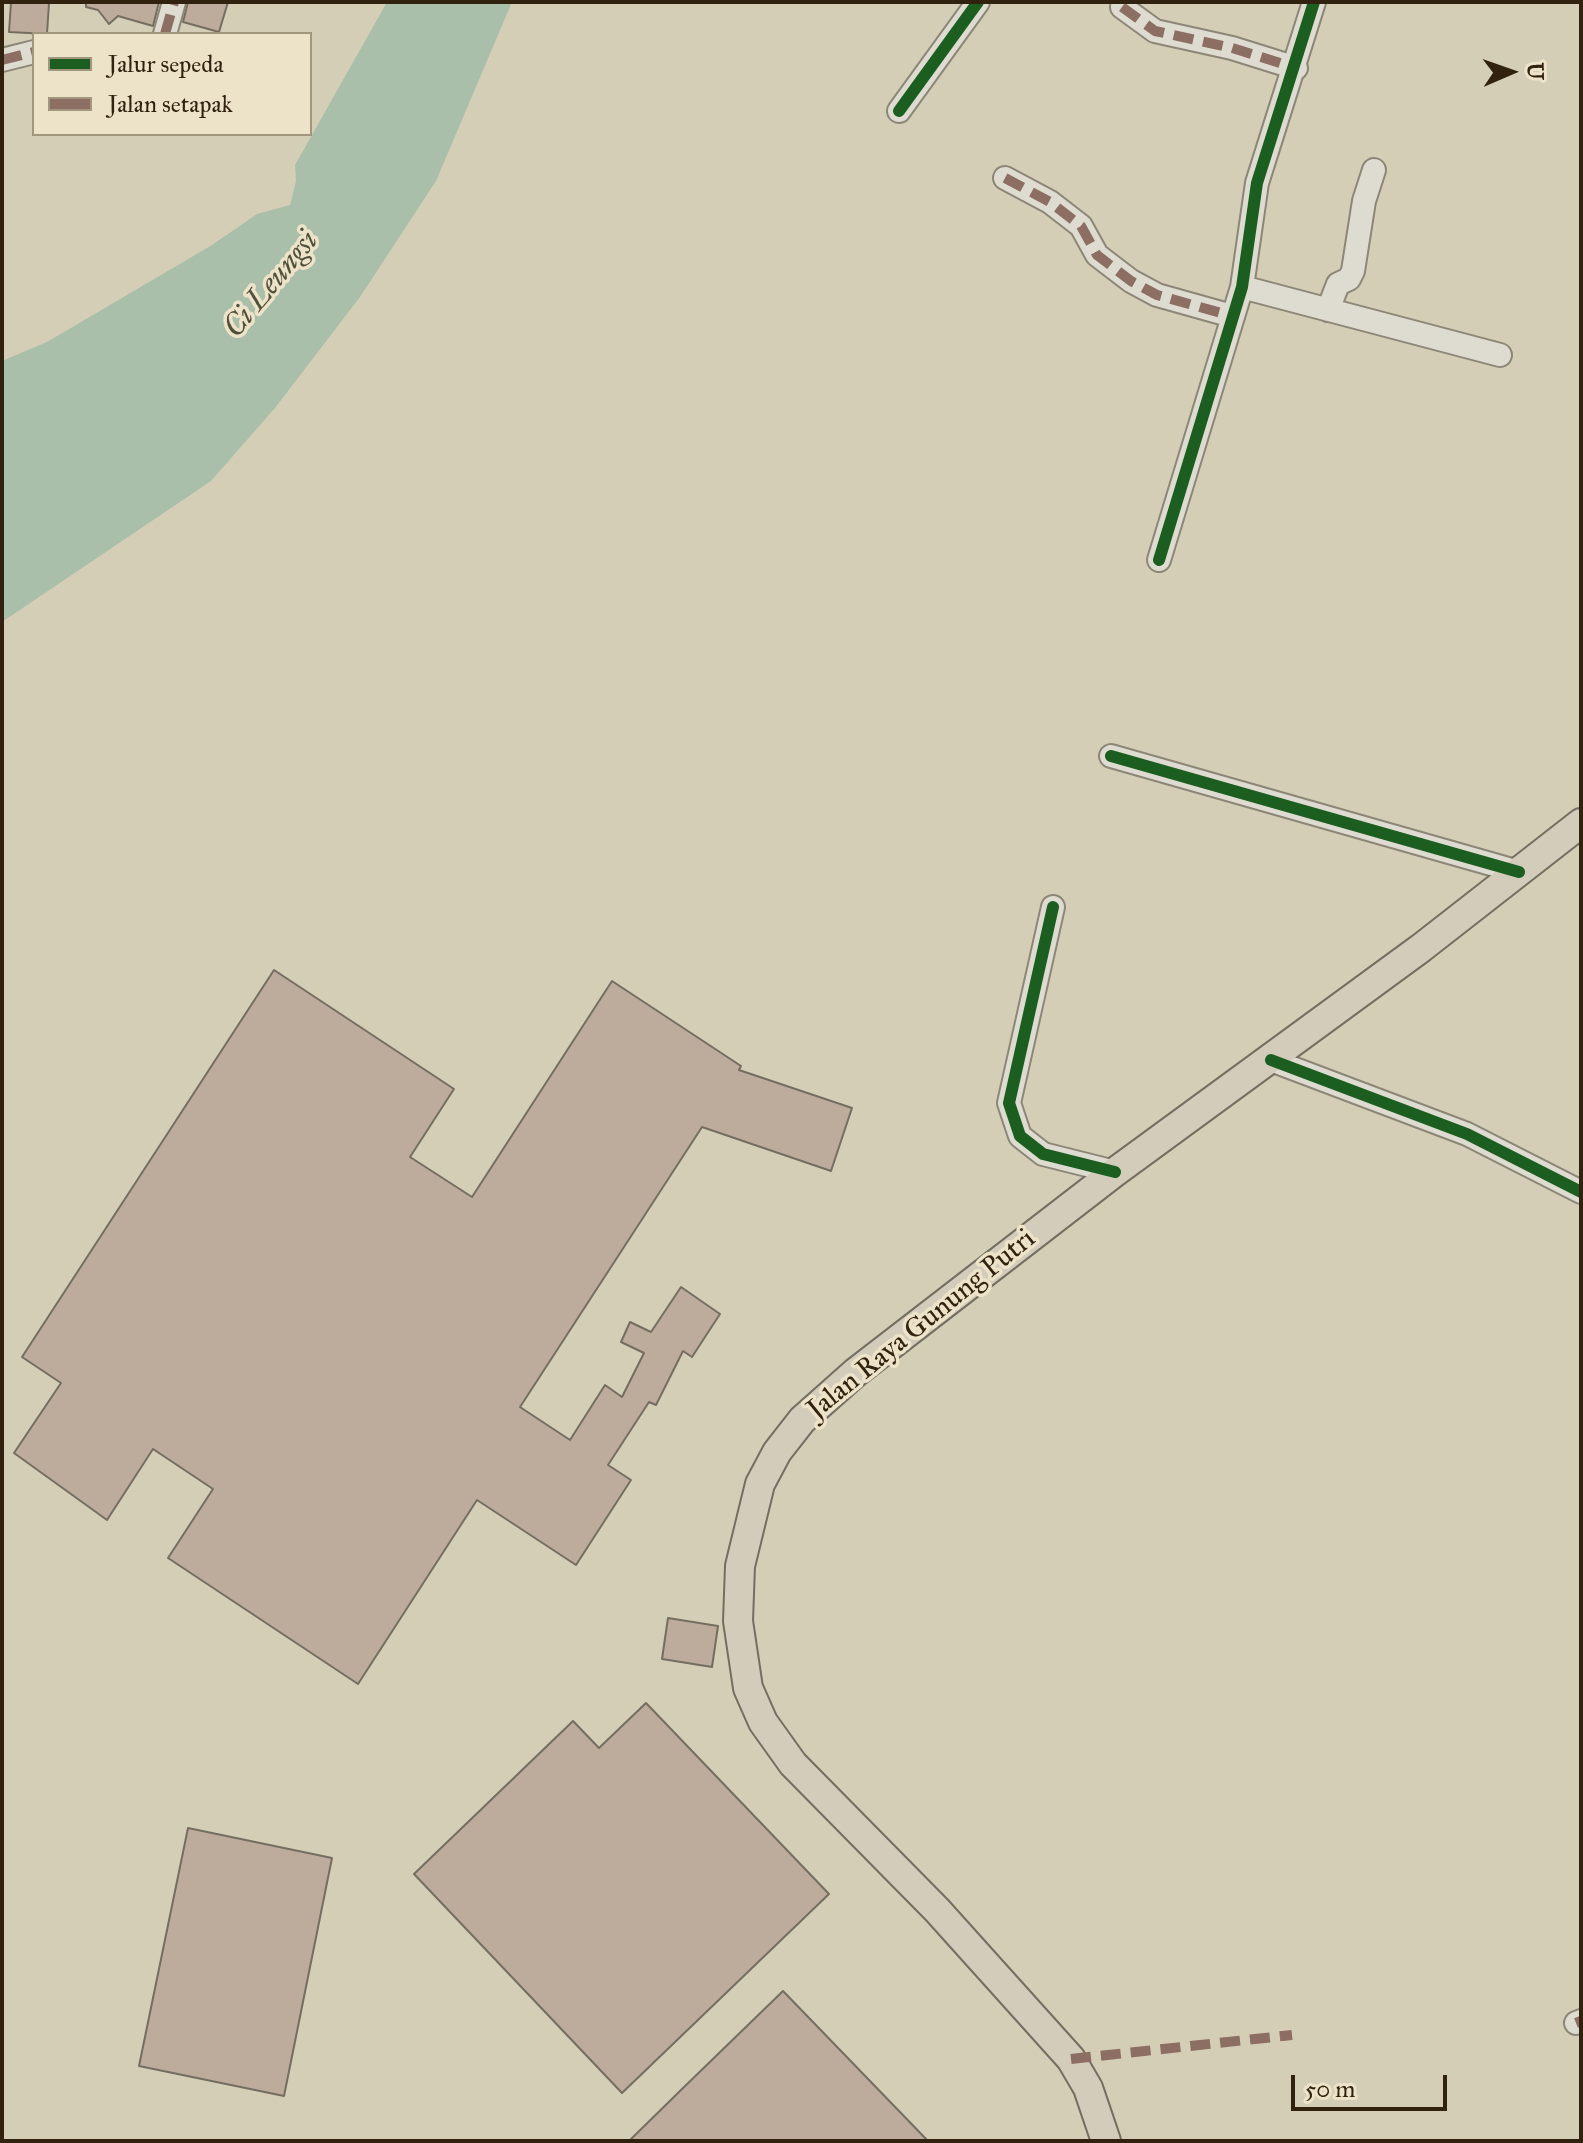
<!DOCTYPE html>
<html>
<head>
<meta charset="utf-8">
<style>
  body { margin:0 }
  #map { position:relative; width:1583px; height:2143px; overflow:hidden; background:#d5ceb7; font-family:"IM FELL Great Primer",serif }
  canvas { display:block }
  .frame { position:absolute; inset:0; border:4px solid #30220f; pointer-events:none }
  .legend { position:absolute; left:32px; top:32px; width:280px; height:104px; box-sizing:border-box; background:#ece3c8; border:2px solid #a1967e; margin:0; padding:10px 14px; list-style:none; font-size:24px; color:#30220f }
  .legend li { display:flex; align-items:center; gap:16px; height:40px }
  .legend b { width:40px; border:2px solid #a1967e }
  .north { position:absolute; left:1471px; top:32px; width:80px; height:80px; -webkit-text-stroke:6px #ece3c8; paint-order:stroke; rotate:88deg; font-size:22px; font-weight:700; line-height:32px; text-align:center; color:#30220f }
  .north::after { content:''; display:block; margin:auto; width:28px; height:36px; background:#30220f; clip-path:polygon(50% 0,100% 100%,50% 72%,0 100%) }
  .scale { position:absolute; left:1291px; top:2075px; width:156px; height:36px; box-sizing:border-box; border:4px solid #30220f; border-top:0; padding-left:10px; font-size:24px; line-height:28px; white-space:nowrap; color:#30220f; -webkit-text-stroke:6px #ece3c8; paint-order:stroke }
</style>
</head>
<body>
<div id="map">
<canvas width="1583" height="2143"></canvas>
<div class="frame"></div>
<ul class="legend">
<li><b style="height:10px;background:#1b5e20"></b>Jalur sepeda</li>
<li><b style="height:10px;background:#8d6e63"></b>Jalan setapak</li>
</ul>
<div class="north">U</div>
<div class="scale">50 m</div>
</div>
<script>
const ctx = document.querySelector('canvas').getContext('2d');
ctx.lineJoin = 'round';
function paint(path, color) {
  ctx.fillStyle = color;
  ctx.fill(path, 'evenodd');
}
function shape(rows) {
  const path = new Path2D();
  for (const r of rows) {
    path.moveTo(r[0], r[1]);
    for (let i = 2; i < r.length; i += 2) path.lineTo(r[i], r[i + 1]);
  }
  return path;
}
function stroke(path, color, width, dash) {
  ctx.strokeStyle = color;
  ctx.lineWidth = width;
  ctx.lineCap = dash ? 'butt' : 'round';
  ctx.setLineDash(dash || []);
  ctx.stroke(path);
}
function write(font, color, halo, rows, align = 'center') {
  ctx.font = font + ' "IM FELL Great Primer",serif';
  ctx.lineWidth = 7;
  ctx.setLineDash([]);
  ctx.textBaseline = 'middle';
  ctx.strokeStyle = halo;
  ctx.fillStyle = color;
  for (const [text, x, y, turn = 0] of rows) {
    ctx.save();
    ctx.translate(x, y);
    ctx.rotate((+turn || 0) * Math.PI / 180);
    ctx.textAlign = isNaN(turn) ? turn : align;
    if (halo) ctx.strokeText(text, 0, 0);
    ctx.fillText(text, 0, 0);
    ctx.restore();
  }
}
const water = shape([
  [387,2,512,2,436,181,360,297,275,408,211,481,2,622,2,361,47,342,212,245,257,214,290,205,296,181,295,165]
]);
const building = shape([
  [11,2,49,3,47,34,9,32,11,2],
  [86,2,159,2,153,26,118,16,109,24,98,10,86,7,86,2],
  [188,2,228,2,219,32,183,22,188,2],
  [274,970,454,1089,410,1157,472,1197,612,981,741,1066,739,1070,852,1108,831,1171,702,1127,520,1407,570,1440,605,1385,622,1397,644,1353,621,1342,630,1322,651,1332,681,1287,720,1314,692,1357,683,1351,656,1405,649,1402,608,1465,631,1480,576,1565,477,1500,358,1684,168,1558,213,1489,153,1449,107,1520,14,1453,61,1383,22,1357,274,970],
  [668,1618,718,1626,712,1667,662,1659,668,1618],
  [646,1703,829,1894,622,2093,414,1874,573,1721,599,1748,646,1703],
  [188,1828,332,1858,284,2096,139,2066,188,1828],
  [783,1991,928,2141,629,2141,682,2089,783,1991]
]);
const minor = shape([
  [1122,7,1155,31,1232,48,1296,68],
  [165,34,174,2],
  [2,60,34,52],
  [899,111,978,2],
  [1005,178,1050,202,1081,226,1097,255,1131,281,1157,295,1232,316],
  [1242,287,1500,355],
  [1328,310,1338,284,1349,279,1353,271,1364,201,1374,170],
  [1159,560,1242,287,1257,183,1314,2],
  [1111,756,1519,872],
  [1053,907,1009,1103,1020,1136,1043,1154,1115,1172],
  [1271,1060,1467,1134,1581,1192],
  [1576,2023,1581,2021]
]);
const major = shape([
  [1106,2141,1088,2088,1071,2059,937,1910,793,1764,763,1722,748,1688,738,1621,740,1566,760,1484,777,1452,802,1420,856,1372,1115,1172,1421,948,1581,823]
]);
const quiet = shape([
  [1122,7,1155,31,1232,48,1296,68],
  [165,34,174,2],
  [2,60,34,52],
  [1005,178,1050,202,1081,226,1097,255,1131,281,1157,295,1232,316],
  [1576,2023,1581,2021],
  [1071,2059,1292,2035]
]);
const cycleway = shape([
  [899,111,978,2],
  [1159,560,1242,287,1257,183,1314,2],
  [1111,756,1519,872],
  [1053,907,1009,1103,1020,1136,1043,1154,1115,1172],
  [1271,1060,1467,1134,1581,1192]
]);
const streetNames = [
  ["Jalan Raya Gunung Putri",922,1325,-39]
];
const waterNames = [
  ["Ci Leungsi",272,285,-50]
];
paint(water, '#a9bfa9');
paint(building, '#bdac9c');
stroke(building, '#746e61', 2);
stroke(minor, '#8c8677', 26);
stroke(major, '#746e61', 32);
stroke(minor, '#dedbd0', 22);
stroke(major, '#d3ccbb', 28);
stroke(quiet, '#8d6e63', 10, [20, 10]);
stroke(cycleway, '#1b5e20', 12);
write('28px', '#30220f', '#ece3c8', streetNames);
write('italic 30px', '#4f4f3b', '#ece3c8', waterNames);
</script>
</body>
</html>
